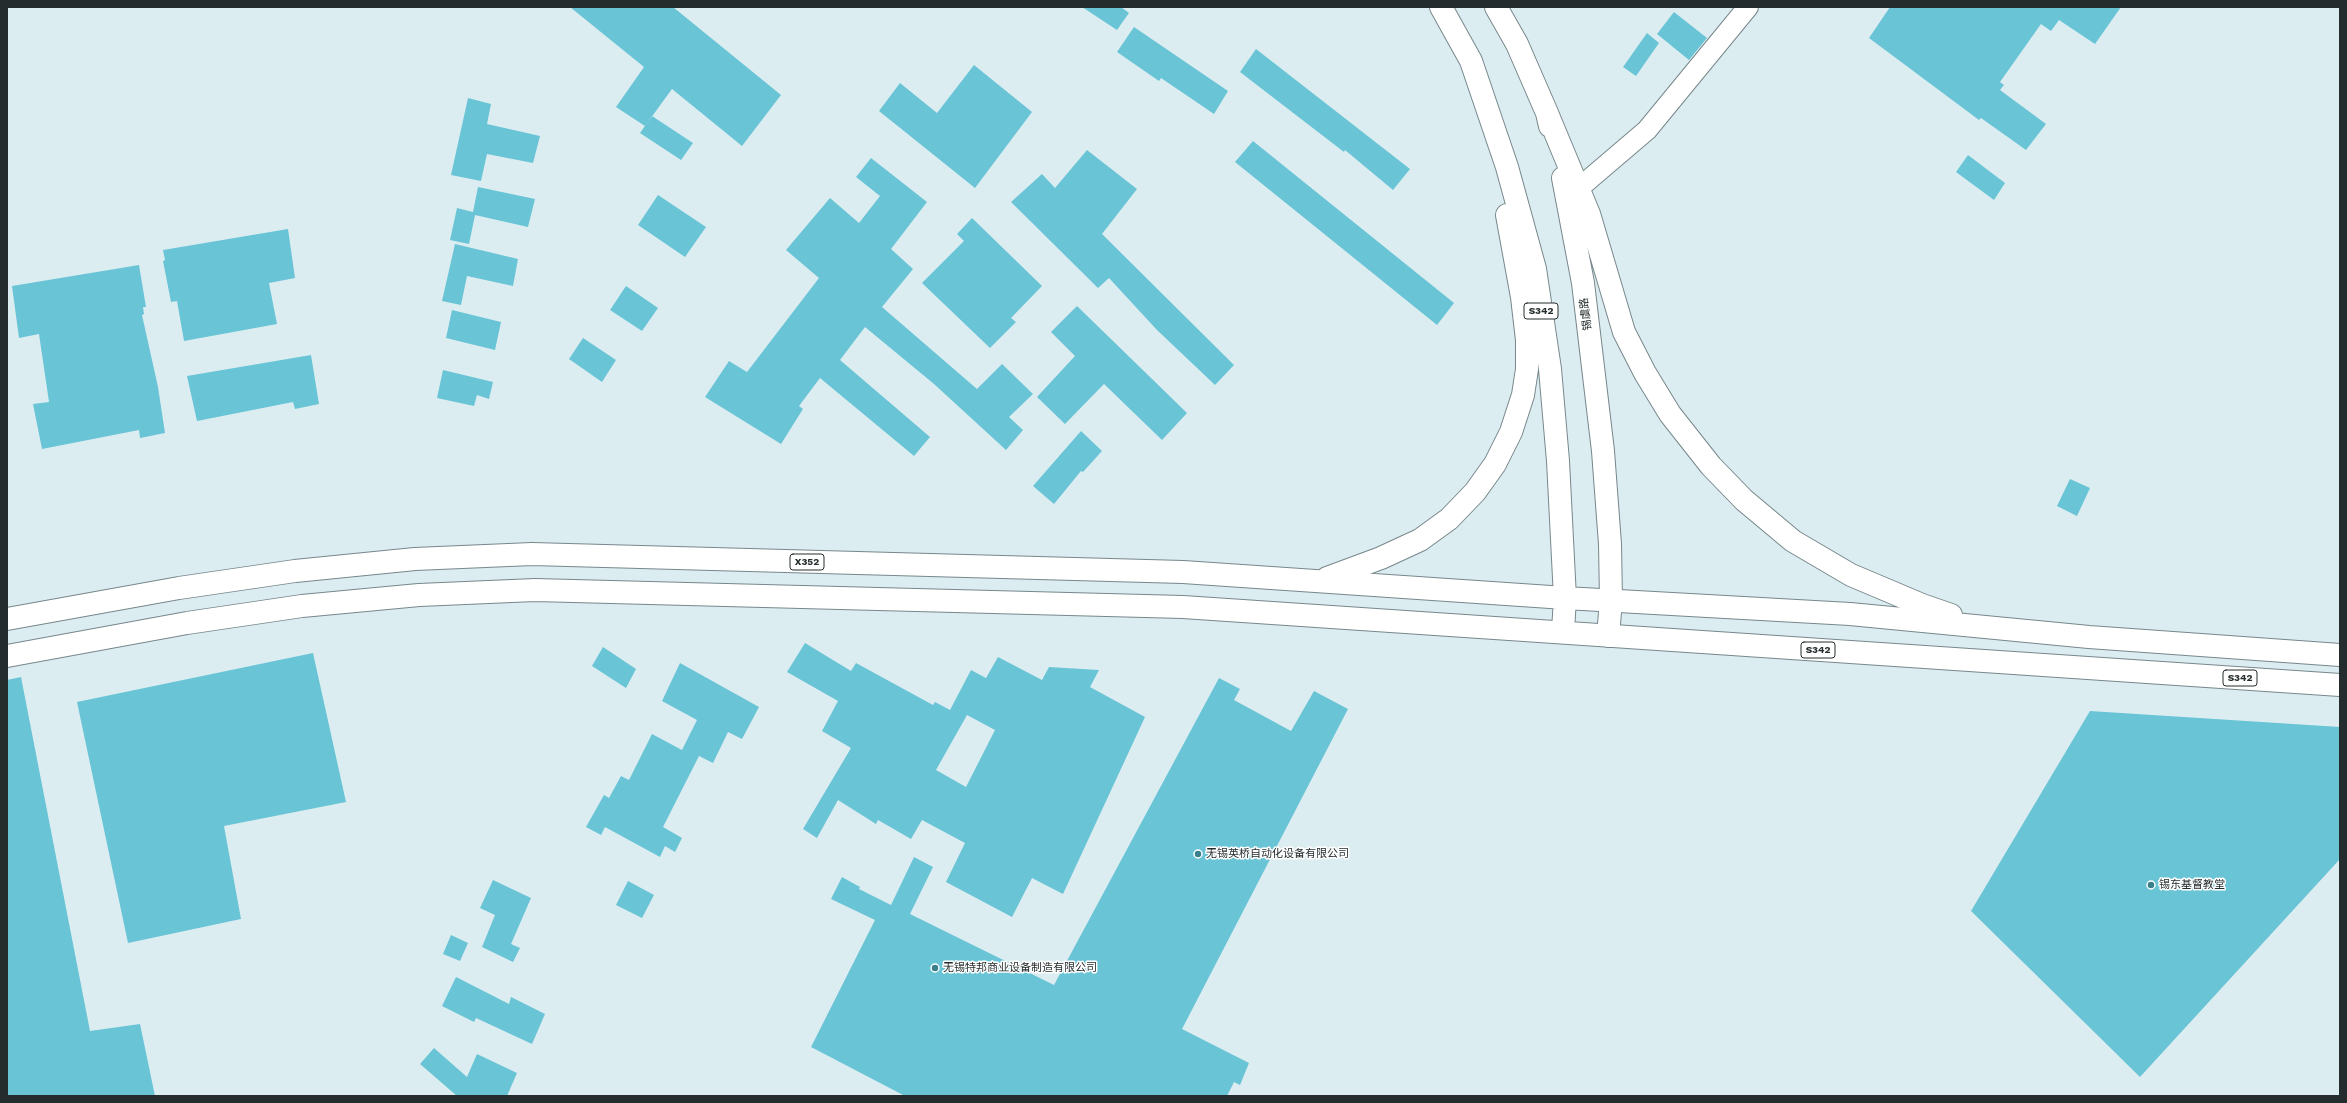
<!DOCTYPE html>
<html>
<head>
<meta charset="utf-8">
<style>
  body { margin:0 }
  #map { position:relative; width:2347px; height:1103px; overflow:hidden; background:#dcedf1; font-family:"Work Sans",sans-serif }
  canvas { display:block }
  .frame { position:absolute; inset:0; border:8px solid #252c2d; pointer-events:none }
</style>
</head>
<body>
<div id="map">
<canvas width="2347" height="1103"></canvas>
<div class="frame"></div>
</div>
<script>
const ctx = document.querySelector('canvas').getContext('2d');
ctx.lineJoin = 'round';
function paint(path, color) {
  ctx.fillStyle = color;
  ctx.fill(path, 'evenodd');
}
function shape(rows) {
  const path = new Path2D();
  for (const r of rows) {
    path.moveTo(r[0], r[1]);
    for (let i = 2; i < r.length; i += 2) path.lineTo(r[i], r[i + 1]);
  }
  return path;
}
function stroke(path, color, width, dash) {
  ctx.strokeStyle = color;
  ctx.lineWidth = width;
  ctx.lineCap = dash ? 'butt' : 'round';
  ctx.setLineDash(dash || []);
  ctx.stroke(path);
}
function write(font, color, halo, rows, align = 'center') {
  ctx.font = font + ' "Work Sans","Noto Sans SC",sans-serif';
  ctx.lineWidth = 3;
  ctx.setLineDash([]);
  ctx.textBaseline = 'middle';
  ctx.strokeStyle = halo;
  ctx.fillStyle = color;
  for (const [text, x, y, turn = 0] of rows) {
    ctx.save();
    ctx.translate(x, y);
    ctx.rotate((+turn || 0) * Math.PI / 180);
    ctx.textAlign = isNaN(turn) ? turn : align;
    if (halo) ctx.strokeText(text, 0, 0);
    ctx.fillText(text, 0, 0);
    ctx.restore();
  }
}
const building = shape([
  [570,7,673,7,781,95,742,146,672,89,645,126,616,107,644,67],
  [1082,7,1121,7,1129,13,1117,30],
  [1890,7,2121,7,2095,44,2059,20,2051,31,2041,24,2000,82,2004,85,2000,90,2046,124,2026,150,1981,118,1979,120,1869,38],
  [1674,12,1707,38,1689,60,1657,34],
  [1134,27,1228,91,1214,114,1161,78,1159,81,1117,52],
  [1647,33,1659,43,1636,76,1623,67],
  [1256,49,1410,169,1393,190,1345,150,1344,152,1240,72],
  [974,65,1032,112,975,188,879,111,900,83,937,113],
  [468,98,491,104,487,124,540,136,533,163,487,154,481,181,451,175],
  [652,116,693,143,681,160,640,133],
  [1253,141,1454,303,1437,325,1235,162],
  [1087,150,1137,189,1102,234,1234,365,1215,385,1157,330,1109,278,1098,288,1011,202,1042,174,1055,188],
  [1968,155,2005,183,1994,200,1956,172],
  [871,158,927,202,891,249,913,269,882,307,977,389,1002,364,1033,394,1009,417,1023,430,1006,450,934,384,865,327,840,360,930,437,914,456,820,378,799,406,803,409,781,444,705,397,729,361,747,372,819,278,786,250,830,198,859,223,880,196,856,177],
  [478,187,535,199,528,227,475,215,469,244,450,240,457,208,473,212],
  [658,195,706,227,685,257,638,225],
  [972,218,1042,286,1011,318,1016,322,990,348,922,283,964,241,957,234],
  [288,229,295,278,269,283,277,324,184,341,177,301,171,302,163,261,165,260,163,250],
  [455,244,518,259,513,286,467,276,461,305,442,301],
  [139,265,146,307,143,307,144,314,142,315,158,387,165,433,140,438,139,430,42,449,33,404,49,402,39,334,19,338,12,286],
  [626,286,658,308,642,331,610,310],
  [1077,306,1187,413,1162,440,1104,384,1065,424,1037,397,1075,356,1051,332],
  [452,310,501,322,495,350,446,338],
  [583,338,616,360,602,382,569,359],
  [311,355,319,404,295,409,293,402,197,421,187,376],
  [443,370,493,382,489,399,477,395,474,406,437,398],
  [1081,431,1102,451,1083,472,1081,471,1054,504,1033,486],
  [2070,479,2090,488,2077,516,2057,506],
  [805,643,851,671,856,663,933,705,935,702,950,710,971,670,986,678,998,657,1042,680,1049,667,1099,670,1090,687,1145,717,1063,894,1032,878,1012,917,946,882,965,843,922,820,911,839,878,820,876,824,838,800,817,838,803,829,851,748,822,731,838,701,787,672],
  [967,715,995,730,966,787,936,770],
  [603,647,636,669,626,688,592,666],
  [313,653,346,802,224,826,241,919,128,943,77,702],
  [680,663,759,707,742,739,728,732,713,763,699,756,663,827,682,838,675,852,665,846,660,857,605,827,601,835,586,827,604,795,609,798,621,776,629,780,652,734,682,750,697,720,662,701],
  [21,677,90,1031,140,1024,155,1096,7,1096,7,680],
  [1219,678,1240,689,1234,700,1291,731,1314,691,1348,709,1182,1029,1249,1063,1240,1085,1234,1082,1227,1096,905,1096,811,1047,875,920,831,899,842,877,860,887,859,889,891,905,914,857,933,867,910,914,1054,985],
  [2090,711,2340,727,2340,859,2140,1077,1971,911],
  [493,880,531,898,511,944,520,948,513,962,482,947,495,915,480,908],
  [628,881,654,895,642,918,616,905],
  [451,935,468,943,460,961,443,954],
  [456,977,509,1004,511,997,545,1014,532,1044,476,1018,474,1022,442,1006],
  [434,1048,467,1077,477,1054,517,1073,507,1096,457,1096,420,1064]
]);
const minor = shape([
  [1579,188,1647,130,1748,7]
]);
const primary = shape([
  [1441,7,1471,61,1507,167,1535,269,1550,369,1558,461,1565,598,1563,631],
  [1496,7,1517,44,1547,113,1550,126],
  [1547,113,1589,214,1624,332,1645,373,1670,414,1711,466,1744,500,1793,541,1851,575,1922,605,1951,615],
  [1563,178,1583,283,1603,451,1610,544,1611,600,1608,636],
  [1327,578,1381,558,1420,540,1449,519,1475,492,1495,464,1511,432,1523,395,1527,369,1527,340,1522,297,1507,215],
  [7,619,179,588,295,571,415,559,532,554,1183,572,1565,598,1850,614,2089,637,2340,655],
  [7,656,187,623,302,606,419,595,535,590,1183,607,2340,685]
]);
const markers = [
  [1198,854,4,"#3a7f8c"],
  [2151,885,4,"#3a7f8c"],
  [935,968,4,"#3a7f8c"]
];
const shields = [
  [1541,311,34],
  [807,562,34],
  [1818,650,34],
  [2240,678,34]
];
const shieldNames = [
  ["S342",1541,311],
  ["X352",807,562],
  ["S342",1818,650],
  ["S342",2240,678]
];
const streetNames = [
  ["锡虞路",1586,314,-97]
];
const poiNames = [
  ["无锡英桥自动化设备有限公司",1206,854],
  ["锡东基督教堂",2159,885],
  ["无锡特邦商业设备制造有限公司",943,968]
];
paint(building, '#69c4d6');
stroke(minor, '#77878b', 22);
stroke(primary, '#77878b', 24);
stroke(minor, '#fff', 20);
stroke(primary, '#fff', 22);
for (const [x, y, r, color] of markers) {
  const dot = new Path2D();
  dot.arc(x, y, r, 0, 2 * Math.PI);
  ctx.fillStyle = color;
  ctx.fill(dot);
  stroke(dot, '#fff', 1.5);
}
for (const [x, y, w] of shields) {
  const box = new Path2D();
  box.roundRect(x - w / 2, y - 8, w, 16, 3);
  ctx.fillStyle = '#fff';
  ctx.fill(box);
  stroke(box, '#252c2d', 1);
}
write('bold 10px', '#252c2d', null, shieldNames);
write('11px', '#252c2d', '#fff', streetNames);
write('11px', '#252c2d', '#fff', poiNames, 'left');
</script>
</body>
</html>
